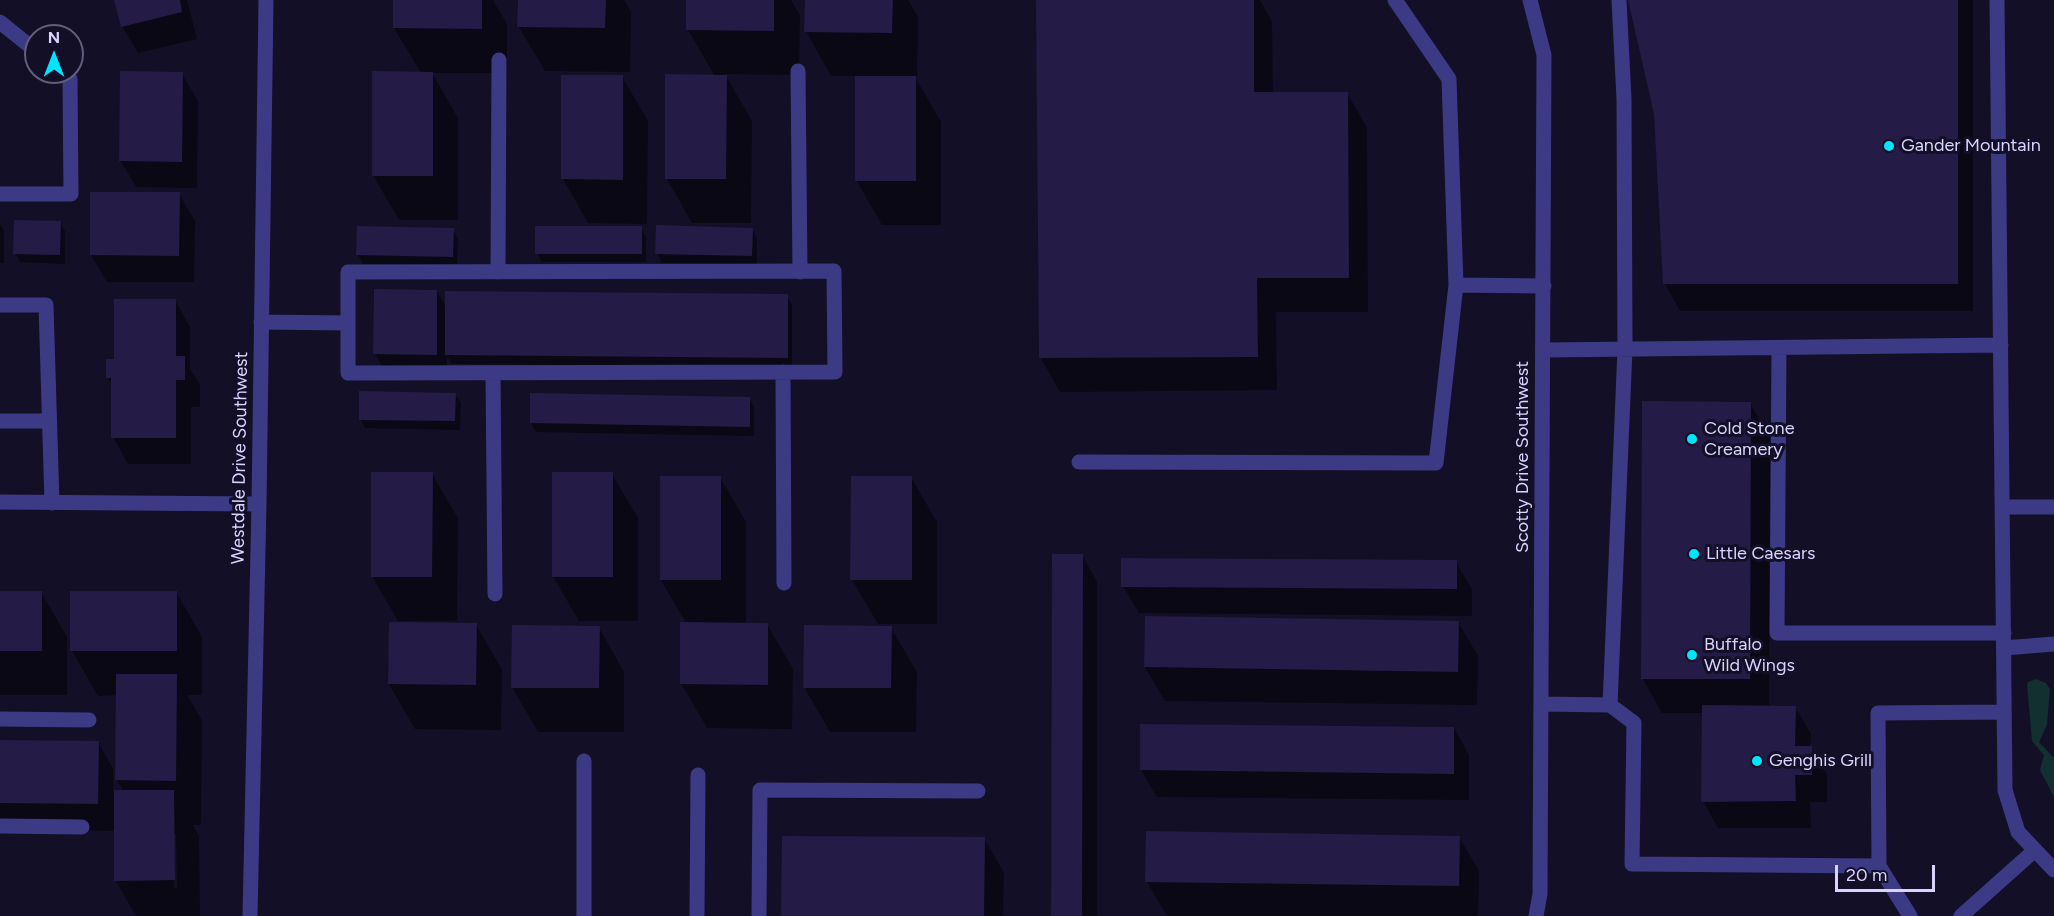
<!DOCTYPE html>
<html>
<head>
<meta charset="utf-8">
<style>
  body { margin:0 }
  #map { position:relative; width:2054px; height:916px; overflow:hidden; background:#130f26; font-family:Figtree,sans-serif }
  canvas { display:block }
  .north { position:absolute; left:24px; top:24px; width:60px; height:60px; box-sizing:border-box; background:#130f26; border:2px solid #625e7d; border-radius:50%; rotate:0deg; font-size:16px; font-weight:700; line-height:24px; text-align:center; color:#d9d4ff }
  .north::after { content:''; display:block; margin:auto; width:21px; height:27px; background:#00e5ff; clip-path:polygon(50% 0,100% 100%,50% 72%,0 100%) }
  .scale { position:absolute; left:1835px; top:865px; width:100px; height:27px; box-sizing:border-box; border:3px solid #d9d4ff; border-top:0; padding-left:8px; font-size:18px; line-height:21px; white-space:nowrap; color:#d9d4ff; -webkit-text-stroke:4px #130f26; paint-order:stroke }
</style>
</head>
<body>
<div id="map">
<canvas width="2054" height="916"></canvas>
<div class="north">N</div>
<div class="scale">20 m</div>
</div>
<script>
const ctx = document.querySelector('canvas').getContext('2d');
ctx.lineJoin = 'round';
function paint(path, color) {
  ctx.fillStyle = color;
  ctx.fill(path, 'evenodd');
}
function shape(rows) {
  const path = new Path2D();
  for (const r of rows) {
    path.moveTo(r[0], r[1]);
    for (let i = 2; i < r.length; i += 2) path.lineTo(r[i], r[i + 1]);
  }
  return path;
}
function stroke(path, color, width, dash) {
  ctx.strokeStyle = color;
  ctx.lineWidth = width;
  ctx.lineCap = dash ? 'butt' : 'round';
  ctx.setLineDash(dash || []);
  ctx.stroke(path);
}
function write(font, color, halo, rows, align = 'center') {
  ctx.font = font + ' Figtree,sans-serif';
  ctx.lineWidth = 6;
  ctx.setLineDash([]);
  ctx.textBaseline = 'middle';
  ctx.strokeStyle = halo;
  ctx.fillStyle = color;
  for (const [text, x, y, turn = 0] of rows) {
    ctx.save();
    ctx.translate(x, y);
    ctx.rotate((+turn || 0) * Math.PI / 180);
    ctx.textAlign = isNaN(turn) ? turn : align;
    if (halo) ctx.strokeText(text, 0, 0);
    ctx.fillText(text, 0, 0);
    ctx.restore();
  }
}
const green = shape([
  [2036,679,2046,683,2050,689,2047,725,2039,742,2054,758,2054,797,2040,770,2044,755,2032,741,2027,685,2028,682]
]);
const shadow = shape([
  [116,0,187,0,197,39,138,53,122,26],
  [395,0,493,0,507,24,507,73,432,73,458,118,458,220,399,220,373,175,421,73,394,28],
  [519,0,624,0,631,12,630,72,545,71,519,27],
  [688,0,791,0,800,15,799,75,725,74,752,121,751,223,692,223,667,179,715,76,688,30],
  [806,0,908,0,918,17,917,77,915,77,941,122,941,225,882,225,856,180,856,76,831,76,806,31],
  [1038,0,1260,0,1272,22,1273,94,1347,93,1367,128,1368,312,1276,312,1277,390,1060,392,1040,357],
  [1629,0,1973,0,1973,311,1680,311,1665,284,1656,114],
  [182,74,198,101,197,188,136,187,120,160],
  [622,77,648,121,647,224,588,223,563,179],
  [179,194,195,221,194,282,107,282,91,255],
  [60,222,65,231,65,264,20,262,15,253],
  [0,224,4,231,4,263,0,263],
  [641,228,646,237,646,262,542,262,537,253],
  [752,229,757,238,757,265,662,263,657,254],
  [453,230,458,239,457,265,363,264,358,255],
  [437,291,447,309,787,296,792,305,792,367,452,364,447,356,447,374,386,373,375,354],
  [175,300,190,327,190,369,200,385,200,407,191,407,191,464,128,464,113,437,112,385,108,377],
  [455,394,461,403,460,430,365,428,360,419],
  [749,398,754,407,754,436,536,432,531,423],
  [1750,403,1770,438,1769,707,1795,707,1811,734,1810,748,1827,775,1827,802,1810,802,1811,828,1718,828,1703,801,1703,713,1662,713,1643,679],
  [432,474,458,518,457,621,398,621,372,576],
  [612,474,638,518,638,621,579,621,553,576],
  [720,477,746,522,746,624,767,624,793,669,792,729,707,728,681,683,686,623,661,580],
  [911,477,937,522,937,624,878,624,852,580],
  [1082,555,1097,582,1097,916,1053,916],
  [1456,562,1472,589,1472,616,1139,613,1123,586],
  [0,592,41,592,67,637,67,695,0,695],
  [176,592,202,637,202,695,187,695,202,720,201,825,193,825,199,836,200,916,136,916,116,881,116,831,0,829,0,741,98,742,113,769,113,792,124,792,117,780,117,695,98,696,72,651,72,593],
  [173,834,176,834,177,888,174,888],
  [1458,622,1478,656,1477,705,1165,701,1145,667],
  [476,625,502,670,501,730,415,729,389,684],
  [599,628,624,672,624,732,538,732,512,687],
  [891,628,917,672,916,732,830,732,804,687],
  [1454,728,1469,755,1469,800,1157,797,1141,770],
  [1459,837,1479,871,1478,916,1167,916,1147,882],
  [984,838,1004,873,1003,916,783,916]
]);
const building = shape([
  [114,0,180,0,182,12,121,27],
  [393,0,482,0,482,29,393,28],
  [518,0,606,0,605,28,517,27],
  [686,0,774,0,774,31,686,30],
  [805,0,893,0,892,33,804,32],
  [1036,0,1254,0,1254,92,1348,92,1349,278,1257,278,1258,357,1039,358],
  [1628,0,1958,0,1958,284,1663,284,1654,114],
  [120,71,183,72,182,162,119,161],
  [372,71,433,72,433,176,372,176],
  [665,74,727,75,726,179,665,179],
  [561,75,623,75,623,180,561,179],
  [855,76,916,76,916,181,855,181],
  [90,192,180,192,179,256,90,255],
  [14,220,61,221,60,255,13,254],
  [656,225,753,228,752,256,655,254],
  [357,226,454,228,453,257,356,255],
  [535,226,642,226,642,254,535,254],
  [374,289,437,290,437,355,373,354],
  [445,291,788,294,788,358,445,355],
  [114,299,176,299,176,356,185,356,185,380,176,380,176,438,111,438,111,378,106,378,106,359,114,359],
  [359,391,456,393,455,421,359,420],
  [530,393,750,397,750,427,530,423],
  [1642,401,1751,402,1750,679,1641,679],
  [371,472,433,472,432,577,371,577],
  [552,472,613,472,613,577,552,577],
  [660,476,721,476,721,580,660,580],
  [851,476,912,476,912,580,850,580],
  [1052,554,1083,554,1082,916,1051,916],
  [1121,558,1457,560,1457,589,1121,587],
  [0,591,42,591,42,651,0,651],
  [70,591,177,591,177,651,70,651],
  [1145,616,1459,621,1458,672,1144,667],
  [389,622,477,623,476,685,388,684],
  [680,622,768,623,768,685,680,684],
  [512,625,600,626,599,688,511,688],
  [804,625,892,626,891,688,803,688],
  [116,674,177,674,176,781,115,780],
  [1702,705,1796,706,1795,746,1812,746,1812,775,1795,775,1796,801,1701,802],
  [1140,724,1454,727,1454,774,1140,770],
  [0,740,99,741,98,804,0,803],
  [114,790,174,790,175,880,114,881],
  [1146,831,1460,836,1459,886,1145,882],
  [782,836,985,837,984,916,781,916]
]);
const minor = shape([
  [1530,0,1544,55,1540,894,1536,916],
  [1997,0,2005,790,2018,832,2054,870],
  [0,22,36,51],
  [798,71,800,272],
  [0,194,71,194,70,79,62,72],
  [498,272,499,60],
  [1456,285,1544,286],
  [0,305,46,305,52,503],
  [261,322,348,323,348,272,834,271,835,372,348,373,348,323],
  [1779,348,1777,633,2004,633],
  [1544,350,2001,345],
  [783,372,784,583],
  [493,373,495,594],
  [0,421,49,421],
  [1079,462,1436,463,1456,285,1449,79,1395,0],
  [0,502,259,504],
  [2002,507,2054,507],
  [2004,648,2054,644],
  [1541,704,1610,705,1634,723,1632,864,1879,866,1910,916],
  [1610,705,1625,349,1624,99,1619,0],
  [0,719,89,720],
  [584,761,584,916],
  [0,826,82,827],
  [1879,866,1878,713,2004,712],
  [250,916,259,504,266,0],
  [697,916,698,775],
  [759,916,760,790,978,791],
  [1961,916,2035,850]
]);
const markers = [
  [1889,146,6,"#00e5ff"],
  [1692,439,6,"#00e5ff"],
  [1694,554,6,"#00e5ff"],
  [1692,655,6,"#00e5ff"],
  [1757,761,6,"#00e5ff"]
];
const poiNames = [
  ["Gander Mountain",1901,146],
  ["Cold Stone",1704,429],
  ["Creamery",1704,450],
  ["Little Caesars",1706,554],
  ["Buffalo",1704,645],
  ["Wild Wings",1704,666],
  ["Genghis Grill",1769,761]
];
const streetNames = [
  ["Scotty Drive Southwest",1523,457,-90],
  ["Westdale Drive Southwest",240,458,-89]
];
paint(green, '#12302f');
paint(shadow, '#0007');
paint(building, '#241b47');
stroke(minor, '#3d3a85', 15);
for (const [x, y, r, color] of markers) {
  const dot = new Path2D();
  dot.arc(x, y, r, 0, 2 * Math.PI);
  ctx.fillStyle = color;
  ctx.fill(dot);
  stroke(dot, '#130f26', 2);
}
write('18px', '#d9d4ff', '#130f26', poiNames, 'left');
write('18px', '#d9d4ff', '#130f26', streetNames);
</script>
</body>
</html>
